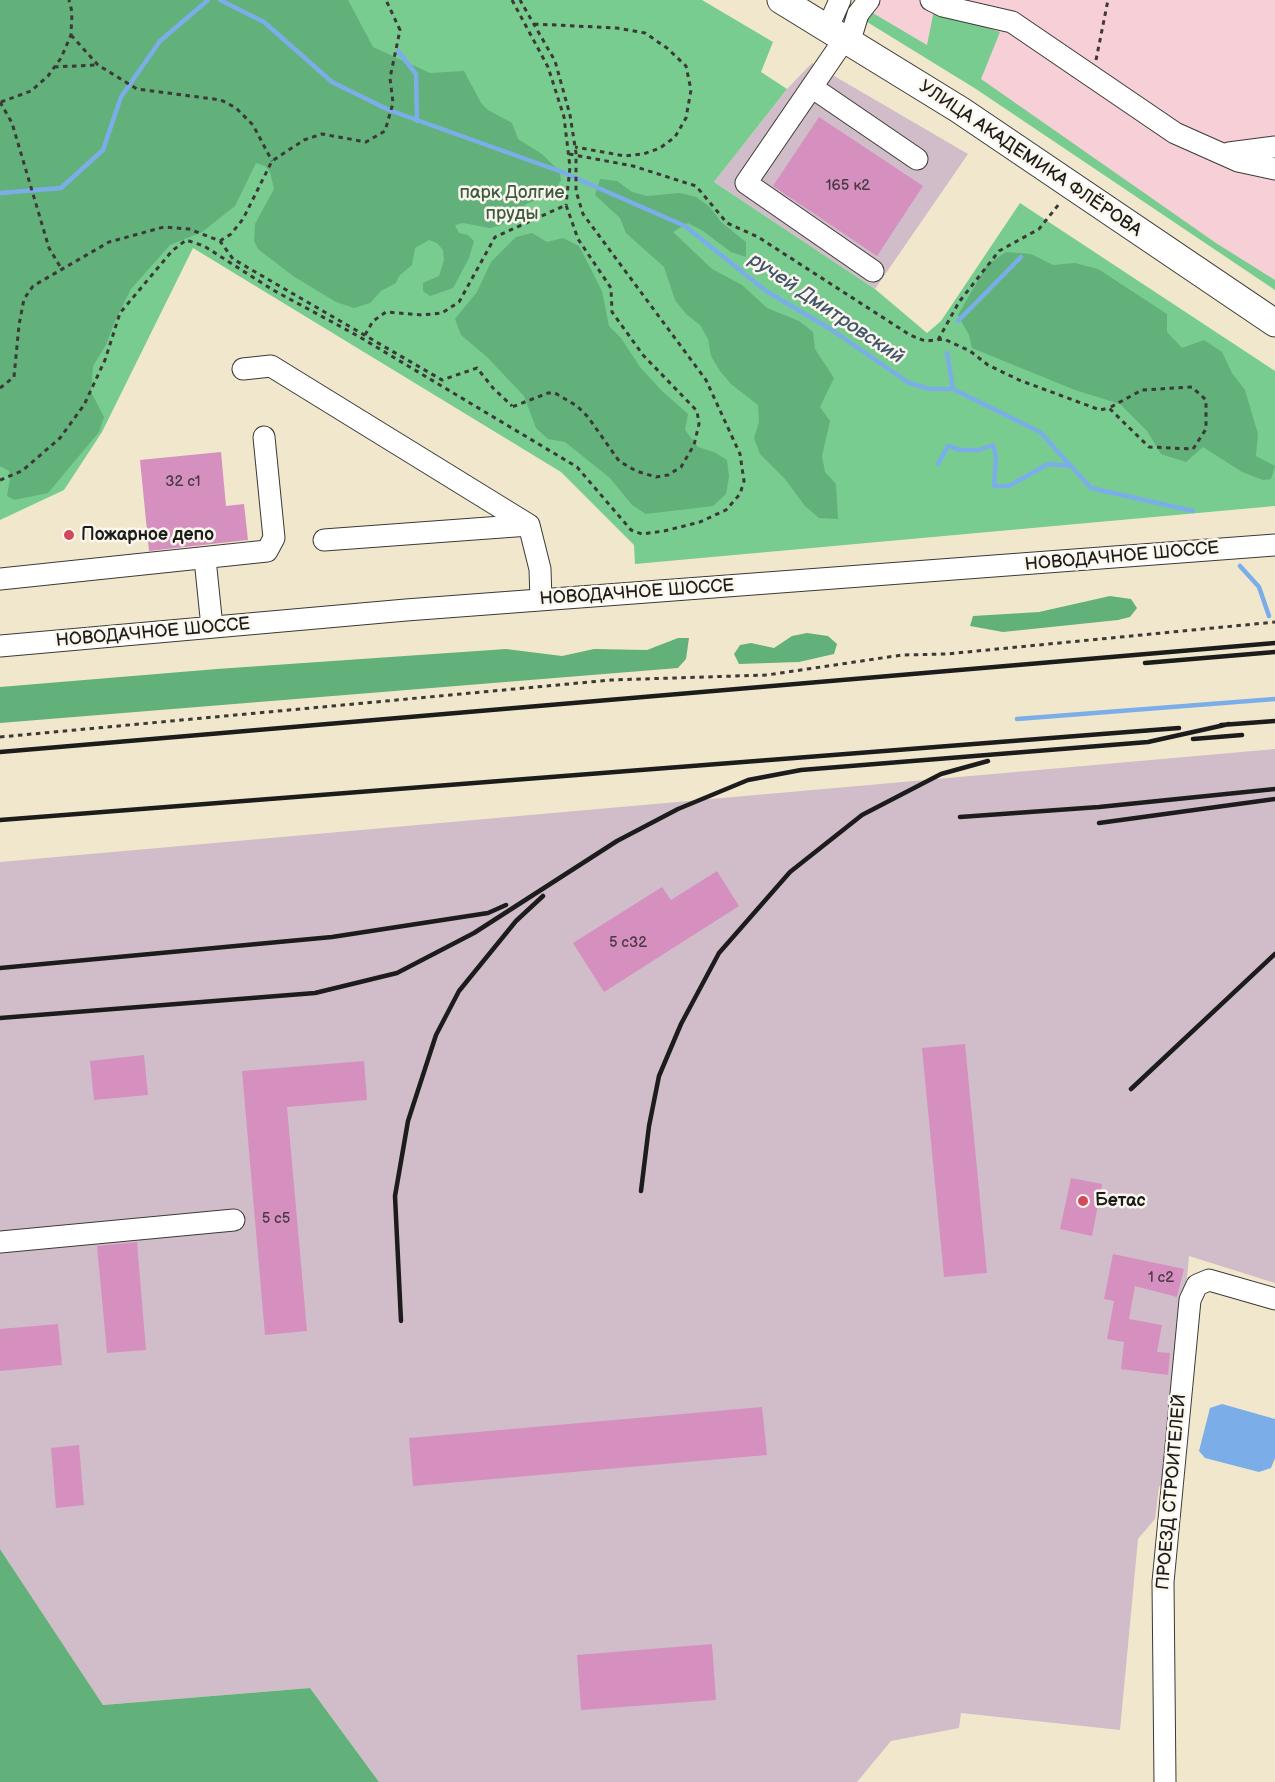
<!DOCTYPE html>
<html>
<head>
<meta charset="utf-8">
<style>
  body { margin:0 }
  canvas { display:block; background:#f0e7cc }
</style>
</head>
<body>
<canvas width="1275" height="1782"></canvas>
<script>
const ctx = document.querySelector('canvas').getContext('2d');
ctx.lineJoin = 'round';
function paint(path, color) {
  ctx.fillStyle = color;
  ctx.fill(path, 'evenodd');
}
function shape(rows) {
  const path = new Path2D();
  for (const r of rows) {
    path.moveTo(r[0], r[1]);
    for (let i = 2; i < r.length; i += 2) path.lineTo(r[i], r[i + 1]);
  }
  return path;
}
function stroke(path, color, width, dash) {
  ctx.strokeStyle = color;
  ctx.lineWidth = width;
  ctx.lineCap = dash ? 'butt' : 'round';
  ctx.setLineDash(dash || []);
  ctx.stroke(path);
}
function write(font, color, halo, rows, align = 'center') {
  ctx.font = font + ' "Balsamiq Sans",sans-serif';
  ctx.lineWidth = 5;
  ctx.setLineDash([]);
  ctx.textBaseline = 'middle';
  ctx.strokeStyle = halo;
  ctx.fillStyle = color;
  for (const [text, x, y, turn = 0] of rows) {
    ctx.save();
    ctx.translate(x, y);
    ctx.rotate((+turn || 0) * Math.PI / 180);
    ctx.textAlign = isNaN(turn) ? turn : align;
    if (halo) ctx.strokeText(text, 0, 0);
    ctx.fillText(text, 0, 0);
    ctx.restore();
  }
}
const built = shape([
  [861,0,1275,0,1275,280,1216,243,980,79,866,9]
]);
const industrial = shape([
  [812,63,968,154,875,289,714,182,787,89],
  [1275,749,1275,1283,1189,1256,1168,1485,1159,1486,1155,1519,1138,1539,1120,1730,961,1713,959,1728,891,1741,857,1782,379,1782,310,1688,103,1705,0,1549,0,862]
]);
const green = shape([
  [0,0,702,0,773,42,761,72,787,89,714,182,875,289,927,333,941,321,1020,203,1275,371,1275,506,635,564,634,545,561,472,193,248,102,432,64,490,0,520],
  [866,9,927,45,934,10,1000,32,981,79,1216,243,1275,280,1275,290,976,89,859,17]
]);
const forest = shape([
  [0,0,348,0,373,47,430,73,464,71,481,103,488,110,512,123,518,139,542,154,560,172,561,181,551,194,526,204,515,216,499,226,490,228,463,223,455,225,459,233,468,235,474,241,469,258,453,288,430,296,423,291,423,283,439,276,444,260,443,250,437,243,429,240,415,248,412,265,399,276,396,283,381,291,370,303,354,308,336,302,293,276,258,249,254,241,255,224,274,189,270,172,265,166,256,163,235,206,202,232,170,245,131,289,115,321,106,345,93,366,91,392,104,417,99,432,48,493,14,500,7,496,10,479,9,471,0,466],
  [600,179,617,181,632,192,647,196,680,193,696,197,710,207,721,222,746,242,746,257,731,252,703,231,688,223,673,232,712,269,742,285,767,308,799,321,813,332,815,349,834,378,820,407,830,421,822,456,825,472,836,484,838,519,819,518,805,506,785,479,760,454,754,438,759,422,758,405,731,384,720,371,711,356,708,339,700,325,686,314,675,300,664,267,626,233,620,218,595,195],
  [532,233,547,242,563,238,579,246,602,291,609,326,621,338,640,367,662,391,688,414,685,430,698,447,714,452,727,460,729,477,726,494,713,506,646,514,632,505,610,478,565,442,548,439,536,428,524,396,487,357,461,335,455,319,477,292,491,262,516,237],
  [1006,252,1031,254,1053,265,1075,263,1098,269,1167,314,1167,332,1182,348,1204,340,1222,352,1232,373,1245,390,1258,434,1256,456,1275,466,1271,479,1263,480,1242,472,1203,447,1186,462,1161,454,1147,431,1120,404,1075,390,972,348,969,335,958,315,987,265],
  [1110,596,1131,599,1137,608,1130,617,1118,620,1003,632,970,626,973,616,1039,612],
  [807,633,828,636,837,644,834,654,799,662,739,664,734,654,740,645,751,643,774,648,792,636],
  [678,638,689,638,686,659,678,668,0,723,0,687,217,669,506,649,562,656,594,649,647,650],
  [0,1549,103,1705,310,1688,379,1782,0,1782]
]);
const water = shape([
  [1222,1404,1275,1419,1275,1458,1271,1468,1259,1472,1205,1458,1199,1451,1210,1408]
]);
const stream = shape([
  [220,0,264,22,332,82,389,110,562,172,685,226,766,291,832,330,909,383,930,389,953,389,1040,432,1091,488,1193,511],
  [398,51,416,74,417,121],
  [0,193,61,188,103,150,121,97,160,41,208,0],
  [958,321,1021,257],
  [947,353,953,389],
  [938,464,948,446,961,450,979,450,993,445,996,456,994,486,1009,486,1048,464,1071,466],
  [1240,566,1259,587,1269,616],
  [1017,719,1275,699]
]);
const building = shape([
  [819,117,923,186,877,256,773,186],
  [221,452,226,506,244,504,248,540,149,551,140,460],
  [717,871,739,906,604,992,573,943,662,887,671,900],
  [965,1044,987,1273,944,1277,922,1048],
  [144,1055,148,1095,94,1100,90,1061],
  [364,1061,367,1100,287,1107,307,1331,265,1335,242,1071],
  [1071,1178,1102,1184,1092,1236,1060,1229],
  [137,1242,146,1350,107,1353,97,1246],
  [1113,1254,1184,1269,1177,1297,1135,1286,1129,1319,1162,1325,1157,1352,1170,1353,1168,1375,1121,1369,1124,1342,1107,1339,1114,1301,1104,1299],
  [58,1324,62,1365,0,1371,0,1329],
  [762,1407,767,1455,413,1486,409,1438],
  [79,1445,84,1505,56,1508,51,1448],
  [712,1644,716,1700,581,1710,577,1655]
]);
const path = shape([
  [512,0,548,67,564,117,570,167,566,205],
  [534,24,617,28,645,33,667,48,686,66,691,90,686,118,675,137,660,148,643,154,625,156,575,147],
  [71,35,98,65,137,89,221,100,236,108,253,125,272,161],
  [1096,60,1108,0],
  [54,67,97,65],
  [0,102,12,123,49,248,61,268],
  [1,102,31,91,48,76,61,58,71,35,72,12,69,0],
  [569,154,633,166,696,186,727,223,758,237,910,335,925,341,944,339,970,351,988,365,1019,380,1100,410,1109,408,1149,447,1193,449,1206,429,1206,400,1192,387,1142,390,1109,408],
  [220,241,231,234,243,219,272,161,304,140,322,134,366,142,385,131,393,103,390,78,400,30,386,0],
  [365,335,373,321,386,312,422,315,442,313,459,302,495,237,566,205,578,239,611,288,612,312,643,355,697,411,699,424,694,445,681,467,668,475,656,477,636,471,619,461,588,417,577,406,555,393,548,393,512,407],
  [938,340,959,302,999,251,1039,229,1059,204],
  [0,388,14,377,19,325,24,299,33,286,109,242,164,227,189,229,220,241,233,259,442,380,477,368,493,388,512,406],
  [0,480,22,471,60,438,84,405,105,360,120,313,172,251,186,240,204,246,273,290,358,336,577,467,631,530,642,534,664,531,700,522,726,510,740,494,744,481,740,454,706,380,583,214,576,191,576,153,570,115,555,61,520,0],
  [0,737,611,680,767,675,902,655,946,654,1275,622]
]);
const minor = shape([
  [931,0,943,6,1012,22,1175,133,1238,161,1275,169],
  [828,27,840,0],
  [846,37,746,183,873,271],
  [850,40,858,14,869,0],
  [813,88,917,159],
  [1229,153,1275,147],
  [243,369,271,366,529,525,540,569,541,600],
  [324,540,529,525],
  [205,559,212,627],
  [0,579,267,551,274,538,264,437],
  [0,646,406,610,1275,545],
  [0,1242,234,1220],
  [1165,1782,1163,1582,1190,1300,1197,1285,1209,1280,1275,1299]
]);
const major = shape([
  [781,0,960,110,1275,323]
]);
const rail = shape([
  [1145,663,1275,652],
  [1221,725,1275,721],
  [1193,739,1242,735],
  [0,752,1275,643],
  [960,817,1099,807,1275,789],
  [0,820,1179,728],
  [1099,823,1275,799],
  [0,968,332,937,488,913,506,905],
  [0,1018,315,993,397,973,474,933,617,841,678,809,748,780,801,770,1148,742,1229,724],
  [1131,1089,1275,954],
  [641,1191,649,1126,659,1076,681,1024,719,953,790,872,862,815,941,774,988,761],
  [401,1321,395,1196,408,1121,436,1035,459,991,516,921,543,896]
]);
const markers = [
  [69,535,6,"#d1495b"],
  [1083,1201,6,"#d1495b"]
];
const numberNames = [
  ["165 к2",848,186],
  ["32 с1",183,482],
  ["5 с32",628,943],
  ["5 с5",276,1219],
  ["1 с2",1161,1278]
];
const streetNames = [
  ["УЛИЦА АКАДЕМИКА ФЛЁРОВА",1030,159,34],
  ["НОВОДАЧНОЕ ШОССЕ",1122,557,-5],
  ["НОВОДАЧНОЕ ШОССЕ",637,593,-4],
  ["НОВОДАЧНОЕ ШОССЕ",153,633,-5],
  ["ПРОЕЗД СТРОИТЕЛЕЙ",1172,1492,-85]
];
const parkNames = [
  ["парк Долгие",512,193],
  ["пруды",512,214]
];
const poiNames = [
  ["Пожарное депо",81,535],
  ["Бетас",1095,1201]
];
const waterNames = [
  ["ручей Дмитровский",826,309,34]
];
paint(built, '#f6cfd7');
paint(industrial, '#d1bdc9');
paint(green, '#78cc8f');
paint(forest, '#62b07a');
paint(water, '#7baee8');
stroke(stream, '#7baee8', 4.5);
paint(building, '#d590bf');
stroke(minor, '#3c3a36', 23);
stroke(major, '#3c3a36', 29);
stroke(path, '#3c3a36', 3, [4.5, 4.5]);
stroke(minor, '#fff', 21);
stroke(major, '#fff', 27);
stroke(rail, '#1c1c1c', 4.5);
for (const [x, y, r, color] of markers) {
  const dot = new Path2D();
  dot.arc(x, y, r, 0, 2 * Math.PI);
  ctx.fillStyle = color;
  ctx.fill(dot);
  stroke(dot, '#fbf7ec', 2);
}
write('15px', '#4a3945', null, numberNames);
write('18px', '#1c1c1c', '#fbf7ec', streetNames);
write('18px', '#3c5a44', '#fbf7ec', parkNames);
write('bold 18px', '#1c1c1c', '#fbf7ec', poiNames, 'left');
write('italic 20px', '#42566e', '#fbf7ec', waterNames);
</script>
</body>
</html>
